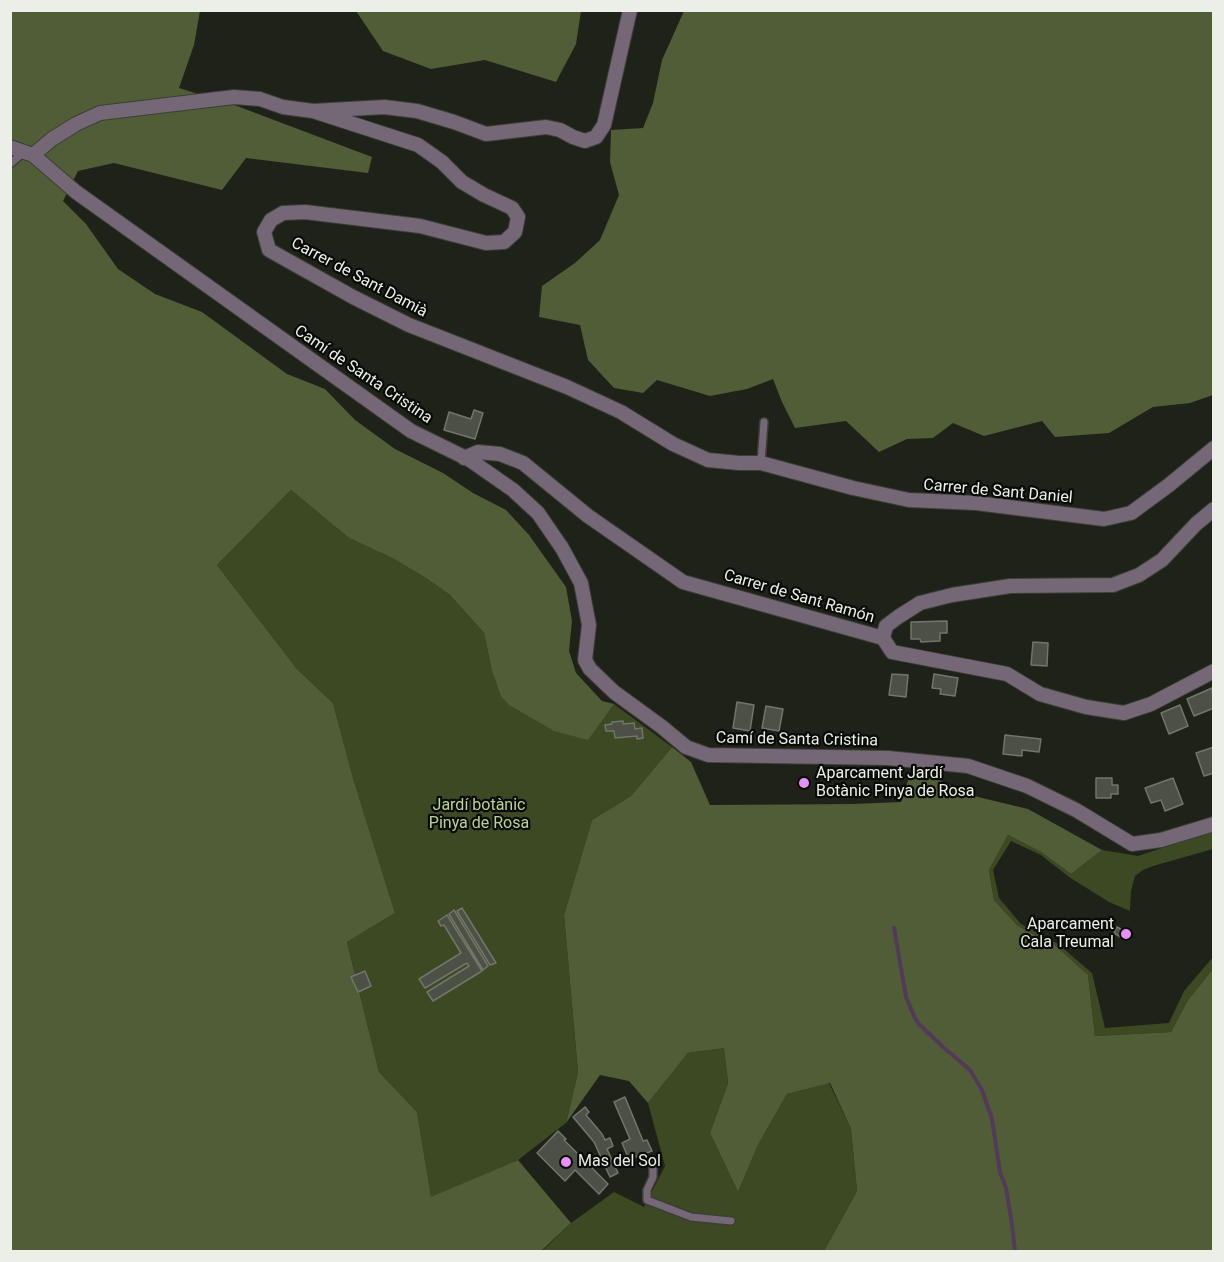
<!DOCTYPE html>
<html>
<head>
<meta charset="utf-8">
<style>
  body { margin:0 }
  #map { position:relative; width:1224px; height:1262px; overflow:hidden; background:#1f2218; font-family:Roboto,sans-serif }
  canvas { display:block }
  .frame { position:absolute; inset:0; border:12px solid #ecefe8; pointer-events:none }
</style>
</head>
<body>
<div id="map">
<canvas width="1224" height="1262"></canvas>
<div class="frame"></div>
</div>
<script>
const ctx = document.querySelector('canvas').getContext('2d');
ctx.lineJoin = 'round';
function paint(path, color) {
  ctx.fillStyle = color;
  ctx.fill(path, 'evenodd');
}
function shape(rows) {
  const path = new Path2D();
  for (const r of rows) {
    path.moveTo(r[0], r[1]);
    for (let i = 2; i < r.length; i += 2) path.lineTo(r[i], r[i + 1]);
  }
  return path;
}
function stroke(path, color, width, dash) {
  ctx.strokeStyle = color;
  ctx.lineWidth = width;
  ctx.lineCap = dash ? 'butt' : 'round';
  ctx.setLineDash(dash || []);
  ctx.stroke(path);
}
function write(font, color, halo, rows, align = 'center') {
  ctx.font = font + ' Roboto,sans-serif';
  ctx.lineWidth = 4.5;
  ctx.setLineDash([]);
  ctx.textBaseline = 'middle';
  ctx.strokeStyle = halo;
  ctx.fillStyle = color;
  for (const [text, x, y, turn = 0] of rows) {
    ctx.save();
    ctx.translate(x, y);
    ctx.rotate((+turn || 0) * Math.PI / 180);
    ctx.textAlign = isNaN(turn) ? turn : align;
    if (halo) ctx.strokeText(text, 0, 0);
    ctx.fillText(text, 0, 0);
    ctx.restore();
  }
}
const green = shape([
  [291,490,349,538,392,558,426,578,450,595,484,633,491,667,587,740,614,704,672,747,631,796,592,820,564,915,578,1072,566,1123,518,1160,431,1198,417,1112,379,1072,347,942,395,913,353,778,333,703,297,669,217,565],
  [1213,831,1213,849,1153,866,1143,870,1135,876,1131,891,1130,911,1109,902,1069,877,1041,855,1011,841,993,870,999,898,1021,924,1058,944,1092,973,1105,1028,1169,1023,1184,991,1213,957,1213,969,1188,1000,1171,1032,1095,1036,1088,975,1056,946,1018,926,994,900,989,870,1008,835,1041,852,1071,874,1102,850,1138,856],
  [724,1048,728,1083,710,1133,738,1192,758,1145,787,1094,829,1083,851,1129,857,1191,824,1251,541,1252,571,1223,614,1192,644,1207,665,1166,648,1103,688,1053]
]);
const forest = shape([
  [10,11,200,11,194,45,179,88,237,106,372,157,368,173,246,158,222,190,114,163,78,171,63,201,86,224,118,269,155,294,202,312,287,374,325,389,355,420,395,449,443,473,473,493,506,510,529,535,566,587,572,621,569,651,576,673,602,701,614,704,588,740,554,731,509,705,501,696,491,667,484,633,450,595,426,578,392,558,349,538,291,490,217,565,297,669,333,703,353,778,395,913,347,942,379,1072,417,1112,431,1197,518,1160,571,1223,541,1251,11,1251],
  [356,11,581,11,576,44,556,82,485,60,431,69,383,51],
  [684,11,1213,11,1213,395,1190,403,1153,407,1109,433,1055,437,1042,421,984,436,953,423,933,438,907,439,879,452,846,421,795,428,782,402,773,379,747,389,710,396,657,380,643,393,614,388,588,360,580,325,539,317,542,286,575,263,600,240,619,195,610,162,611,130,643,128,653,103,662,60],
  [672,747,691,762,710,805,853,804,901,802,910,774,939,780,978,797,1028,809,1102,850,1071,874,1041,852,1008,835,989,870,994,900,1018,926,1056,946,1088,975,1095,1036,1171,1032,1188,1000,1213,969,1213,1251,824,1251,857,1191,851,1129,830,1083,787,1094,758,1145,738,1192,710,1133,728,1083,724,1048,688,1053,648,1103,629,1081,600,1075,566,1123,578,1072,564,915,592,820,631,796]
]);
const stream = shape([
  [894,928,906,997,915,1018,919,1024,943,1047,970,1070,982,1090,992,1119,1000,1172,1006,1188,1012,1224,1015,1252]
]);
const building = shape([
  [474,410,483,413,475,439,444,430,449,412,471,419,474,410],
  [947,621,947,633,940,633,940,641,921,642,920,639,911,639,911,622,947,621],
  [1033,642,1048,643,1047,666,1031,665,1033,642],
  [892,674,908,675,906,697,889,695,892,674],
  [934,674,958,678,955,696,940,694,941,689,932,688,934,674],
  [1212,688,1214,708,1194,716,1187,699,1212,688],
  [737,702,754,705,750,731,733,728,737,702],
  [1180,705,1188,726,1169,734,1161,713,1180,705],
  [766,706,783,709,779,731,762,728,766,706],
  [623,721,623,724,634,723,635,729,642,728,643,738,637,739,637,736,615,738,614,731,606,731,605,725,612,724,612,722,623,721],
  [1005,735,1041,739,1039,752,1022,750,1022,756,1003,754,1005,735],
  [1214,747,1214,773,1204,776,1196,753,1214,747],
  [1096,778,1112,778,1112,785,1118,785,1118,794,1111,794,1111,798,1096,798,1096,778],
  [1173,778,1183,804,1165,811,1161,800,1151,803,1145,788,1173,778],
  [462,908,496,963,490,965,457,911,462,908],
  [454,910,488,966,483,970,449,914,454,910],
  [447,915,482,971,433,1001,427,992,469,966,467,963,425,988,419,979,461,953,444,925,441,926,438,921,447,915],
  [1117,927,1126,932,1122,938,1114,933,1117,927],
  [365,971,371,986,358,992,351,977,365,971],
  [625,1097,643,1141,647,1140,652,1151,636,1157,635,1155,628,1157,622,1143,630,1139,614,1102,625,1097],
  [585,1107,589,1112,586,1115,602,1134,605,1140,610,1138,613,1146,607,1149,618,1173,610,1177,594,1142,573,1117,585,1107],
  [558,1131,566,1139,564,1140,608,1184,599,1194,575,1170,565,1181,537,1153,558,1131]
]);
const lane = shape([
  [10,164,24,152],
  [761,463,764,422],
  [653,1164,653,1177,647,1190,647,1200,691,1217,731,1221]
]);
const street = shape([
  [313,111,418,145,442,162,462,182,484,195,512,208,518,217,515,232,504,242,486,243,420,226,305,212,283,213,271,220,264,232,269,250,353,297,409,325,567,387,621,412,673,444,708,460,739,463,761,463,853,488,909,500,976,503,1104,519,1131,513,1169,485,1214,448],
  [10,147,33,155,76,192,411,431,470,460,513,490,538,513,562,548,581,583,589,625,585,660,590,669,614,692,662,727,686,747,708,755,888,758,968,766,1027,786,1076,810,1132,844,1161,840,1214,824],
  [33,155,52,139,76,124,100,113,234,97,260,99,283,107,313,111,384,107,417,111,454,122,486,134,546,127,560,130,573,137,585,141,596,137,604,125,630,10],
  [464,458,478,452,500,454,523,463,588,516,683,582,883,638,892,652,1007,674,1040,694,1086,707,1124,713,1151,704,1214,671],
  [883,638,886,626,898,617,920,603,952,595,1010,586,1113,585,1139,575,1162,560,1196,524,1214,509]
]);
const markers = [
  [804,783,6,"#e88eff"],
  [1126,934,6,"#e88eff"],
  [566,1162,6,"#e88eff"]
];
const streetNames = [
  ["Carrer de Sant Damià",359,278,28],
  ["Camí de Santa Cristina",363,375,34],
  ["Carrer de Sant Daniel",998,492,5],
  ["Carrer de Sant Ramón",799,597,16],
  ["Camí de Santa Cristina",797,740,1]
];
const poiNames = [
  ["Aparcament Jardí",816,774],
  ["Botànic Pinya de Rosa",816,792],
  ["Aparcament",1114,925,"right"],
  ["Cala Treumal",1114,943,"right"],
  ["Mas del Sol",578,1162]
];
const parkNames = [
  ["Jardí botànic",479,806],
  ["Pinya de Rosa",479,824]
];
paint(green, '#3c4923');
paint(forest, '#505d36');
stroke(stream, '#533a5a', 4);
paint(building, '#4c5045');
stroke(building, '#72766a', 1.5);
stroke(lane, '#3c3f35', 10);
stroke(street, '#3c3f35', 16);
stroke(lane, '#746877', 7);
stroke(street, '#746877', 14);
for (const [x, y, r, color] of markers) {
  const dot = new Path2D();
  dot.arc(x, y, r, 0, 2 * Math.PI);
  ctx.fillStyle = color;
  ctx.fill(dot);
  stroke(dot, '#090b07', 2);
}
write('16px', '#ecefe8', '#090b07', streetNames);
write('16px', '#ecefe8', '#090b07', poiNames, 'left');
write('16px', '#bbd390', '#090b07', parkNames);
</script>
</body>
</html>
